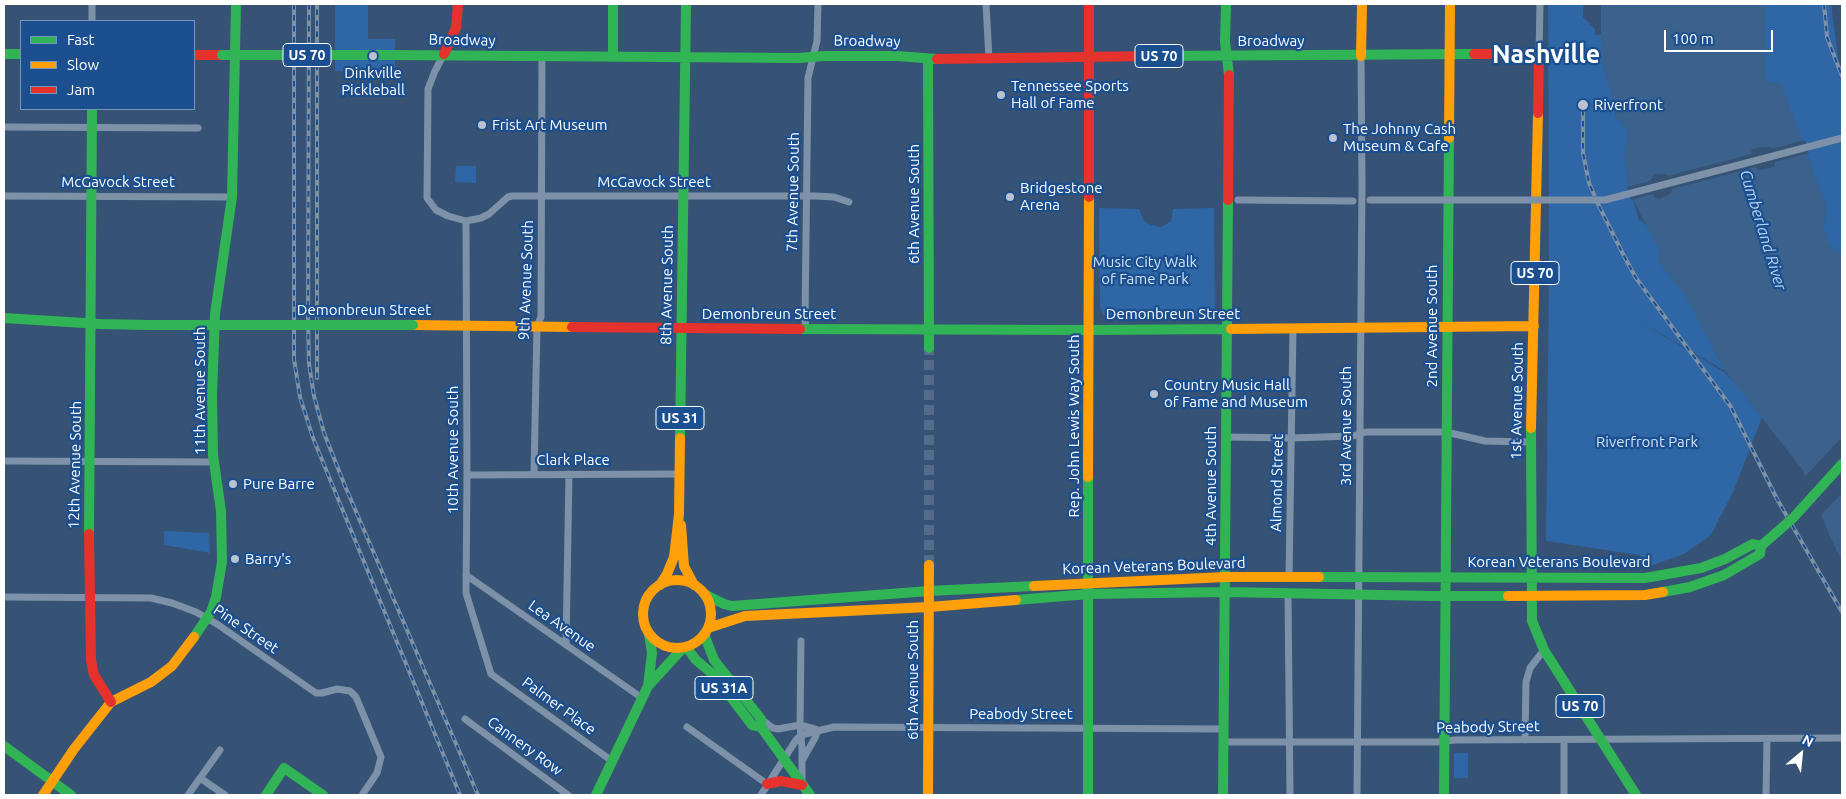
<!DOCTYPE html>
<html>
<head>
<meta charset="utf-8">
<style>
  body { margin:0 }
  #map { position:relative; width:1846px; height:799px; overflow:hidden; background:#365274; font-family:Ubuntu,sans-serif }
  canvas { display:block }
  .frame { position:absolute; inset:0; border:5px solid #fff; pointer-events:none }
  .legend { position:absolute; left:20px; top:20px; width:175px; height:90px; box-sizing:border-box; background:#1b4f8f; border:1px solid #7695bc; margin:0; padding:6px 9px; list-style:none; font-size:15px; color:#fff }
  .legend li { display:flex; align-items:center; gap:10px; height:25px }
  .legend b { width:25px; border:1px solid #7695bc }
  .north { position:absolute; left:1776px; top:729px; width:50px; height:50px; -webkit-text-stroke:4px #1b4f8f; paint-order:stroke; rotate:28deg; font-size:14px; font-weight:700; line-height:20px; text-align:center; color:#fff }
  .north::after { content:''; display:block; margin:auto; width:18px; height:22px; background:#fff; clip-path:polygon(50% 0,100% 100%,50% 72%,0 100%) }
  .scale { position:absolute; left:1664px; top:30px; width:109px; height:22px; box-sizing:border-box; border:2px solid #fff; border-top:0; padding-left:6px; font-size:15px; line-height:18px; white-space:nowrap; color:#fff; -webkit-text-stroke:4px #1b4f8f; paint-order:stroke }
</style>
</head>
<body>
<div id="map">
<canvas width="1846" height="799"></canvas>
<div class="frame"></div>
<ul class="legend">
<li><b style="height:6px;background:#30b455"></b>Fast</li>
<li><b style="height:6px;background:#ff9f0a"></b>Slow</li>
<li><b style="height:6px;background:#e5322d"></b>Jam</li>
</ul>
<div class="north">N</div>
<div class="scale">100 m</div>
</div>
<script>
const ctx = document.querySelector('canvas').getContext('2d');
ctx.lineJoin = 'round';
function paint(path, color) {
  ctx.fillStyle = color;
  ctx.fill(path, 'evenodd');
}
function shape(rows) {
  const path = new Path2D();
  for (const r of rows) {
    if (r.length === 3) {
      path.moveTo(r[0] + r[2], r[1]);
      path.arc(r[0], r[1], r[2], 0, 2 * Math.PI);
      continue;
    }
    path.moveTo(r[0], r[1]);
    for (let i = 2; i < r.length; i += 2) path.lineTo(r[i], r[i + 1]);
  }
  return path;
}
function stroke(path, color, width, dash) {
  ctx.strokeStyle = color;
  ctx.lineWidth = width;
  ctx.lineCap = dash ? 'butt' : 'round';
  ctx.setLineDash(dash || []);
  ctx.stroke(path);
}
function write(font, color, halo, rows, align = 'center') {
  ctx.font = font + ' Ubuntu,sans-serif';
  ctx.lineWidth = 4.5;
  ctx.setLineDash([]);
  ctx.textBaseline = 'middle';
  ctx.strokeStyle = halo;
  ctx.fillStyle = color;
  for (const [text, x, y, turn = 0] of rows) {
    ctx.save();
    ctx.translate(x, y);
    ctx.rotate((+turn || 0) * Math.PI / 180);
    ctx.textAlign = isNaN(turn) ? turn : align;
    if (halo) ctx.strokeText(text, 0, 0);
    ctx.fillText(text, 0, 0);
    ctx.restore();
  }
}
const green = shape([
  [335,4,368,4,368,39,395,39,395,71,335,71],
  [1548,4,1583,4,1583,17,1601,34,1601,57,1616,110,1615,115,1629,132,1625,149,1626,174,1639,220,1648,226,1696,315,1725,371,1634,318,1724,372,1764,412,1734,490,1711,535,1684,554,1653,565,1639,555,1546,541,1549,267],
  [1758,4,1831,4,1842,86,1842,255,1831,247,1828,241,1823,227,1827,208,1766,83],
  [456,166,476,166,476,183,455,182],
  [1099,208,1139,209,1144,221,1150,225,1161,227,1171,221,1173,209,1214,208,1215,313,1211,317,1104,316,1100,307],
  [164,531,209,533,210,553,164,545],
  [1454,753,1468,753,1468,778,1454,778]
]);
const water = shape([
  [1583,4,1765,4,1766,82,1781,83,1827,208,1823,227,1831,247,1842,255,1842,561,1832,541,1802,469,1725,371,1685,295,1657,260,1660,251,1633,200,1626,174,1625,149,1629,132,1615,115,1616,110,1601,57,1601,34,1595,35,1595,29,1583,17]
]);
const pier = shape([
  [1583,4,1601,4,1601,34,1595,35,1595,29,1583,17],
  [1805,140,1809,153,1775,162,1775,166,1763,170,1758,170,1756,167,1672,189,1672,192,1667,196,1659,199,1654,197,1653,194,1631,200,1627,187,1650,181,1655,174,1667,174,1668,176,1752,154,1751,150,1760,147,1771,147,1771,149],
  [1842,437,1842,493,1819,517,1803,479]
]);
const secondaryTunnel = shape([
  [929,565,929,348]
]);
const street = shape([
  [986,4,989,59],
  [92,21,92,4],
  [444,54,435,71,428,89,427,198,436,210,448,216,466,221,481,218,489,214,508,197,512,196,816,196,834,197,849,202],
  [1539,54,1540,4],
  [4,127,198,128],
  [4,196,232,197],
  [1238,200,1353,201],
  [466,221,467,475,466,593,491,674,612,761],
  [806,329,805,319,808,78,817,41,818,4],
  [1227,437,1291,438,1353,436,1366,432,1446,432,1485,441,1531,442],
  [4,461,214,462],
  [534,474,537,326,541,317,542,56],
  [467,475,680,474],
  [466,575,642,698],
  [1289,577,1293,328],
  [1288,594,1290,795],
  [4,597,151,598,172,603,196,612,217,624,316,693,322,693,337,689,350,691,356,697,381,757,377,773,362,795],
  [801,641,800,725,802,748,802,782],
  [566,645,569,474],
  [465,719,568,795],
  [761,719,773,728,778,729,800,725,815,729],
  [687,727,767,784],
  [1525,740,1526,682,1530,668,1544,650],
  [1224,742,1437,742,1455,740,1842,738],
  [803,759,815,738,818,730],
  [200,778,225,795],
  [188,795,220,750],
  [761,795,796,740,801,735,834,727,1224,729],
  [1357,795,1362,185,1361,56],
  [1564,795,1564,740],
  [1766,795,1767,739]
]);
const fast = shape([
  [613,4,613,56],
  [1226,4,1225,42,1229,75],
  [4,54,21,54],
  [391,55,798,58,824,56,897,56,937,59],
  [1155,56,1474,54],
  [928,59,929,348],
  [4,318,100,324,148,325],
  [800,329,1090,330,1231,329],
  [1531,428,1532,621,1544,650,1636,795],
  [680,438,686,4],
  [89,534,92,109],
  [1319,577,1645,578,1701,568,1725,559,1753,544,1761,546,1760,554,1724,575,1690,587,1663,592],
  [704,594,724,604,732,606,929,591,1034,586],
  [1016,600,1089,594,1226,592,1434,596,1508,596],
  [704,634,714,660,761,719,761,727,810,795],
  [194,637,211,612,216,597,222,562,221,511,213,455,212,395,215,314,232,197,236,4],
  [687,648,696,660,714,675,752,725,761,727],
  [648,686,652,653,649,634],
  [4,746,71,795],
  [266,795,284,768,323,795],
  [596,795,648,686,682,649],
  [1088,795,1088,477],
  [1223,795,1228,200],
  [1444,795,1449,138]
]);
const slow = shape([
  [1361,56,1362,4],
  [1449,138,1450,4],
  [413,325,572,327],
  [1231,329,1534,326],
  [1531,428,1538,113],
  [1088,477,1089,197],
  [681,525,684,566,694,585],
  [677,614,34],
  [660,585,667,574,674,557,679,514,680,438],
  [1034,586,1226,577,1319,577],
  [1508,596,1645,595,1663,592],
  [708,628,745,616,929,607,1016,600],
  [43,795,74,749,111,702,151,682,172,666,194,637],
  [928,795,929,565]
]);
const jam = shape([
  [444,54,456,28,458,4],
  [1474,54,1539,54,1538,113],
  [194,55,222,55],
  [937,59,1155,56],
  [1089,197,1089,4],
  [1228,200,1229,75],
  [572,327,800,329],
  [89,534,91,660,94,675,111,702],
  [767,784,781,781,802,785]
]);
const rail = shape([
  [294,4,294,359,300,397,313,438,460,795],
  [309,4,308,319,309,364,314,396,324,433,345,486,478,795],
  [1824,4,1827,37,1842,76],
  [1583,110,1583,153,1589,183,1599,206,1624,256,1636,278,1731,407,1777,499,1842,612],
  [317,378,317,4]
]);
const streetBridge = shape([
  [1370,200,1605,200,1842,138]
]);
const fastBridge = shape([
  [222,55,391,55],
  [148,325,413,325],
  [1761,546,1793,518,1842,464]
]);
const markers = [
  [373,56,5,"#b9c2ce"],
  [1001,95,5,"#b9c2ce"],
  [1583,105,6,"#b9c2ce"],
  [482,125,5,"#b9c2ce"],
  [1333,138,5,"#b9c2ce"],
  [1010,197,5,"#b9c2ce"],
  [1154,394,5,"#b9c2ce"],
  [233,484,5,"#b9c2ce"],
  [235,559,5,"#b9c2ce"]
];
const shields = [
  [307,55,48],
  [1159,56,48],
  [1535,273,48],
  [680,418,48],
  [724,688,58],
  [1580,706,48]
];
const shieldNames = [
  ["US 70",307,55],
  ["US 70",1159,56],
  ["US 70",1535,273],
  ["US 31",680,418],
  ["US 31A",724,688],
  ["US 70",1580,706]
];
const streetNames = [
  ["Broadway",462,40,1],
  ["Broadway",867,41,1],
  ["Broadway",1271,41],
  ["McGavock Street",118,182],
  ["McGavock Street",654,182],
  ["7th Avenue South",793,192,-89],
  ["6th Avenue South",914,204,-90],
  ["9th Avenue South",526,280,-88],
  ["8th Avenue South",667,285,-89],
  ["Demonbreun Street",364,310],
  ["Demonbreun Street",769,314],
  ["Demonbreun Street",1173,314],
  ["2nd Avenue South",1432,326,-90],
  ["11th Avenue South",200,391,-90],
  ["1st Avenue South",1517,401,-89],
  ["Rep. John Lewis Way South",1074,426,-90],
  ["3rd Avenue South",1346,426,-90],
  ["10th Avenue South",453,450,-90],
  ["Clark Place",573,460],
  ["12th Avenue South",75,465,-89],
  ["Almond Street",1277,483,-89],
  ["4th Avenue South",1211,486,-90],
  ["Korean Veterans Boulevard",1559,562],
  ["Korean Veterans Boulevard",1154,566,-2],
  ["Lea Avenue",562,626,35],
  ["Pine Street",246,629,34],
  ["6th Avenue South",913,680,-90],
  ["Palmer Place",559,706,36],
  ["Peabody Street",1021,714],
  ["Peabody Street",1488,727,-1],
  ["Cannery Row",525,746,36]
];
const poiNames = [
  ["Dinkville",373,73,"center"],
  ["Pickleball",373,90,"center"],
  ["Tennessee Sports",1011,86],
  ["Hall of Fame",1011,103],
  ["Riverfront",1594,105],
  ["Frist Art Museum",492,125],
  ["The Johnny Cash",1343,129],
  ["Museum & Cafe",1343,146],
  ["Bridgestone",1020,188],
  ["Arena",1020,205],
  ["Country Music Hall",1164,385],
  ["of Fame and Museum",1164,402],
  ["Pure Barre",243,484],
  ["Barry's",245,559]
];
const parkNames = [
  ["Music City Walk",1145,262],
  ["of Fame Park",1145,279],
  ["Riverfront Park",1647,442]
];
const waterNames = [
  ["Cumberland River",1763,230,73]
];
const townNames = [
  ["Nashville",1546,55]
];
paint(green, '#2f66a5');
paint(water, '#3b618d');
paint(pier, '#365274');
stroke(secondaryTunnel, '#546c89', 10, [10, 5]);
stroke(street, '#7d92a8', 7);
stroke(fast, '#30b455', 10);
stroke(slow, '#ff9f0a', 10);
stroke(jam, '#e5322d', 10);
stroke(rail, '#7e92a7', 4);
stroke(rail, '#1b4f8f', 2, [5.5]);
stroke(streetBridge, '#7d92a8', 7);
stroke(fastBridge, '#30b455', 10);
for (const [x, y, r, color] of markers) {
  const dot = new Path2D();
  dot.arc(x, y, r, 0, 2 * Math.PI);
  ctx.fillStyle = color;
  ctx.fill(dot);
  stroke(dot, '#1b4f8f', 2);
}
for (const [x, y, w] of shields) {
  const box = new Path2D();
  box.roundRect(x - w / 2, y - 11.5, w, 23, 4);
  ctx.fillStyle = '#1b4f8f';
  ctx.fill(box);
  stroke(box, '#fff', 1);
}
write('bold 14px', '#fff', null, shieldNames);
write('15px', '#fff', '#1b4f8f', streetNames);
write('15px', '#fff', '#1b4f8f', poiNames, 'left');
write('15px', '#cfe3fa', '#1b4f8f', parkNames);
write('italic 16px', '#b5d3f5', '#1b4f8f', waterNames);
write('bold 25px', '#fff', '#1b4f8f', townNames);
</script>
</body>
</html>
